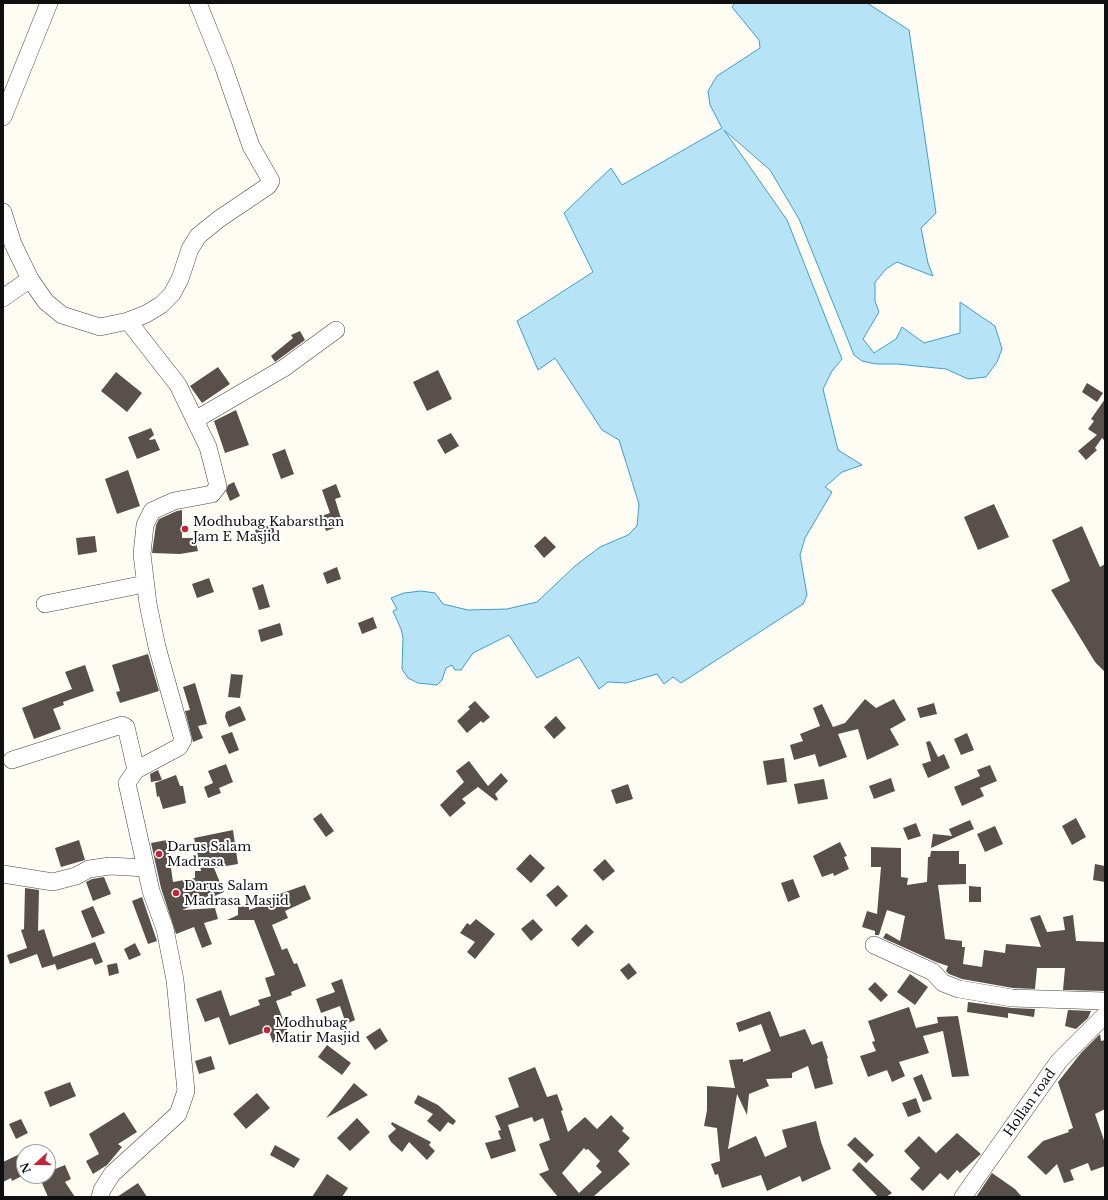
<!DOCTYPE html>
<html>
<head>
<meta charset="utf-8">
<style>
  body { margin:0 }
  #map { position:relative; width:1108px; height:1200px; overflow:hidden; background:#fffcf3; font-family:"Libre Baskerville",serif }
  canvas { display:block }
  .frame { position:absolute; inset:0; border:4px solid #101010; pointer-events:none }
  .north { position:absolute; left:16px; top:1144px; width:40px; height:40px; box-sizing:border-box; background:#fff; border:1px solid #9f9f9f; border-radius:50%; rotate:249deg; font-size:11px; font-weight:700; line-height:16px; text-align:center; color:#101010 }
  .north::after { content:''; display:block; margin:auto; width:14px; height:18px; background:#c32537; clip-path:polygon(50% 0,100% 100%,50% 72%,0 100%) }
</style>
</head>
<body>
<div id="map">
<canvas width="1108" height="1200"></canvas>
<div class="frame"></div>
<div class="north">N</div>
</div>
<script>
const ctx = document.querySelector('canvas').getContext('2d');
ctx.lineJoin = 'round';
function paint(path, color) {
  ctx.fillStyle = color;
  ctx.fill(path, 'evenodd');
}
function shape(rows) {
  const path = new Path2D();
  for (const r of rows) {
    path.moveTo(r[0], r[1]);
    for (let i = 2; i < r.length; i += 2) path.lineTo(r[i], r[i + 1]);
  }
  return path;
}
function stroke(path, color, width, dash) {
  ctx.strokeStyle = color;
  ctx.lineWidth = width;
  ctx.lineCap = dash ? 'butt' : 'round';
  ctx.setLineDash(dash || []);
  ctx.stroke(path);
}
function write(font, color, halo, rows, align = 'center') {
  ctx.font = font + ' "Libre Baskerville",serif';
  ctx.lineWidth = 4;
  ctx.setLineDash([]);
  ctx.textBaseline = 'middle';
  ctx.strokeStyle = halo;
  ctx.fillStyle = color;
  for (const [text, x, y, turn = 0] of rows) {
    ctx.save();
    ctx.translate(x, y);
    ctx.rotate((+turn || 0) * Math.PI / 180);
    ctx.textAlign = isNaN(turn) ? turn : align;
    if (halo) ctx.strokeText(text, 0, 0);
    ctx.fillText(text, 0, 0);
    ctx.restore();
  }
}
const water = shape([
  [735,3,867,3,909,30,936,213,921,228,928,263,933,276,897,262,886,269,875,282,875,301,879,312,863,339,874,353,896,339,902,327,924,343,960,333,960,302,995,326,1002,349,997,362,986,377,968,379,946,369,897,364,876,364,862,361,854,355,799,219,770,170,724,130,787,220,842,359,832,371,823,389,838,450,862,465,842,472,825,487,832,492,805,538,800,555,807,595,803,604,681,683,673,677,664,684,657,674,626,683,608,682,599,689,579,657,537,678,509,635,473,653,461,670,455,670,452,665,446,668,442,680,437,685,418,683,408,678,402,669,403,638,401,629,393,611,397,609,391,598,404,593,421,591,435,593,443,604,468,610,507,609,537,602,575,566,600,547,628,535,637,526,639,504,619,440,602,430,555,358,538,370,517,321,593,272,564,213,611,168,622,185,722,128,710,105,708,91,717,76,760,48,759,40,732,7,735,3]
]);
const building = shape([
  [300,331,305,340,275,362,271,356,293,338,291,335],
  [218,367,230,384,202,403,190,386],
  [438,370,452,399,427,411,413,382],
  [116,372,142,393,127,412,101,391],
  [1087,383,1103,393,1097,402,1082,392],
  [1105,399,1105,441,1102,438,1095,448,1097,450,1086,460,1078,451,1097,435,1088,429,1094,421,1091,419],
  [236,410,249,445,225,453,214,421],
  [151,428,154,435,149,439,150,440,155,439,160,450,137,459,128,437],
  [451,433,459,446,445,454,437,440],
  [285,449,294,474,281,479,272,454],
  [128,470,140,506,117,514,105,479],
  [234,482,240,496,230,501,226,491,228,485],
  [336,484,341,497,335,499,343,525,326,531,321,516,330,513,322,490],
  [994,504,1009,537,978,550,964,517],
  [182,510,182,538,195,538,198,551,180,554,152,553,156,525,159,519,177,511],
  [272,524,277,538,260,544,255,530],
  [1082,526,1100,567,1105,564,1105,672,1095,662,1051,590,1070,581,1052,540],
  [95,536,97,552,78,555,76,538],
  [545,536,556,547,544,558,534,546],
  [337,567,341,579,327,584,323,573],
  [209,578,214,592,197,598,192,584],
  [263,584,270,607,259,610,252,588],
  [373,617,377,628,362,634,358,623],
  [280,623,283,635,261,642,258,630],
  [148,654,159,691,120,703,116,692,120,691,112,665],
  [85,665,94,691,63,702,64,705,53,709,61,729,34,739,22,708,72,689,65,672],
  [231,674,243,675,240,698,228,697],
  [195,683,207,724,198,726,203,738,193,742,185,711,190,710,183,687],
  [865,699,876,708,894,699,906,720,890,729,899,745,867,760,858,729,838,734,847,757,819,767,815,754,794,760,790,745,803,741,800,734,820,726,813,708,822,704,833,727,845,723],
  [475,701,490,717,483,723,481,721,467,733,457,721,470,709,468,707],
  [934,703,937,714,920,718,917,708],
  [240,706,246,720,229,727,225,717,226,712],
  [556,716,566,728,554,739,544,727],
  [232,732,239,750,229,754,221,736],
  [967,733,974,750,961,755,954,739],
  [930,741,938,757,944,754,950,768,928,778,922,764,931,761,926,742],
  [784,758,787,782,767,785,763,761],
  [469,761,488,786,501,773,508,781,495,794,498,799,496,801,478,787,462,799,466,803,450,817,440,805,464,782,456,771],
  [226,764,233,782,219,788,221,793,208,798,204,787,213,783,208,771],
  [990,765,997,781,980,788,984,796,962,806,954,787,980,776,977,770],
  [158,770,162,780,151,782,150,774],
  [176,775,180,786,183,786,186,803,163,809,159,796,157,797,155,783],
  [891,778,895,791,874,799,869,786],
  [824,779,828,799,798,804,794,784],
  [628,784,633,799,616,804,611,790],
  [321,813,334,831,326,837,313,819],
  [1076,818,1086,837,1072,845,1062,826],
  [970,820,974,829,931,848,933,834,952,836,949,829],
  [916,823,921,836,908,840,903,828],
  [995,826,1003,844,985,852,977,834],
  [233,830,238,864,214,868,224,892,182,910,215,908,218,919,204,923,212,944,202,948,194,927,176,934,161,888,151,843,167,840,173,882,195,878,195,871,201,871,194,838],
  [79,840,85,860,61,867,55,848],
  [840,842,847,856,844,857,849,869,834,876,833,873,822,877,813,856],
  [871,847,901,848,901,877,908,878,907,885,927,882,928,857,930,857,931,851,959,851,959,864,966,864,966,884,938,885,945,939,962,941,962,947,965,947,963,964,982,967,984,950,1005,953,1006,944,1041,947,1030,918,1040,915,1047,932,1065,930,1063,917,1073,915,1076,941,1105,942,1105,991,1063,990,1065,968,1037,968,1035,989,1013,988,962,979,949,974,946,971,948,966,936,962,883,938,886,933,900,941,905,916,887,910,879,935,875,935,875,931,862,927,867,911,877,914,881,867,871,867],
  [530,854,545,868,531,883,516,869],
  [605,859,615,871,603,881,593,870],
  [1095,864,1105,866,1105,882,1093,880],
  [104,877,111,894,93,901,86,882,92,879],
  [793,879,800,897,788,902,781,883],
  [305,885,311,899,285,911,288,918,272,925,282,950,287,948,294,964,297,963,306,986,291,992,292,995,276,1001,290,1038,273,1043,269,1031,229,1045,219,1017,205,1022,196,999,221,990,230,1016,260,1005,258,1000,271,996,265,978,275,975,254,920,227,920,238,915,238,907,249,906,249,910,270,902,268,898],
  [558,885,568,896,556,907,546,895],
  [969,886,981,887,981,902,969,902],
  [25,888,39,890,38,931,44,929,53,957,95,942,103,962,95,965,92,958,57,970,55,964,42,968,37,954,10,964,7,955,27,948,21,930,24,929],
  [142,897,157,941,148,944,132,901],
  [93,906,105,933,92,938,81,911],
  [476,919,495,934,475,959,467,952,475,942,460,933,467,923,470,925],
  [533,919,543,930,531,941,521,929],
  [586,924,594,932,578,947,571,939],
  [135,943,141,955,129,960,124,949],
  [117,963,119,973,109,976,107,965],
  [629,963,637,973,628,980,620,970],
  [910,974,928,987,915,1005,897,992],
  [342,979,355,1020,346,1024,340,1006,321,1013,316,999,335,992,331,983],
  [875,982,888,995,881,1002,868,989],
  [968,1002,1012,1008,1035,1009,1034,1017,1008,1013,1008,1018,967,1012],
  [909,1007,916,1028,938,1023,937,1017,958,1016,969,1076,952,1077,943,1031,923,1036,929,1053,899,1062,905,1076,892,1082,887,1070,868,1077,860,1056,876,1051,872,1042,875,1041,868,1021],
  [1068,1010,1091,1011,1088,1018,1076,1029,1065,1026],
  [770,1011,780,1037,805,1029,812,1045,822,1041,828,1058,827,1059,833,1084,815,1089,808,1066,792,1073,792,1078,766,1079,769,1086,749,1094,747,1115,737,1094,728,1149,756,1136,765,1157,787,1147,782,1130,816,1121,821,1142,831,1169,802,1182,800,1176,767,1191,761,1175,722,1188,718,1174,715,1175,711,1164,720,1161,717,1128,704,1126,707,1110,707,1086,735,1088,729,1060,743,1059,743,1062,771,1051,761,1024,739,1032,736,1023],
  [380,1028,388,1041,375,1050,366,1037],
  [1100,1034,1101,1041,1105,1040,1105,1109,1095,1114,1105,1143,1105,1166,1091,1171,1088,1163,1070,1170,1074,1180,1064,1183,1057,1164,1046,1175,1027,1157,1043,1141,1069,1132,1068,1130,1073,1128,1058,1082,1081,1053],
  [327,1045,351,1063,342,1075,318,1057],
  [211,1056,215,1069,199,1074,195,1061],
  [535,1067,547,1097,557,1094,563,1110,561,1111,568,1132,585,1117,597,1129,611,1115,624,1128,622,1131,630,1138,618,1151,630,1164,593,1197,558,1197,539,1174,549,1170,539,1144,550,1140,543,1118,534,1122,532,1117,508,1125,516,1151,491,1159,485,1143,501,1139,498,1131,501,1130,495,1116,519,1107,508,1078],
  [584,1148,586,1150,588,1149,600,1161,596,1166,602,1172,579,1193,562,1173],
  [922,1074,932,1099,923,1102,913,1078],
  [70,1082,76,1096,50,1107,44,1092],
  [354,1083,368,1095,326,1118],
  [257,1093,270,1108,246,1129,233,1114],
  [418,1095,438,1105,456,1121,453,1125,448,1122,440,1132,427,1121,433,1114,414,1103],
  [916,1098,921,1112,908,1117,902,1103],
  [124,1112,137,1132,118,1144,122,1147,107,1165,93,1174,86,1161,99,1154,89,1134],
  [357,1118,370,1132,350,1151,337,1138],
  [21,1119,28,1133,16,1139,9,1124],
  [392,1122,431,1142,429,1145,435,1151,427,1160,409,1142,402,1152,391,1142,388,1136,396,1129,391,1124],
  [957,1133,981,1154,960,1173,957,1170,948,1180,940,1173,923,1191,910,1179,920,1168,904,1151,919,1136,936,1153],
  [855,1137,874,1155,866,1163,847,1145],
  [275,1145,300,1159,294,1168,270,1155],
  [24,1152,24,1175,12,1181,11,1178,3,1182,3,1162],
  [859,1162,892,1193,886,1197,878,1197,852,1170],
  [65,1165,71,1179,65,1182,75,1197,48,1197,39,1176,48,1176,48,1172],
  [992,1173,1015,1189,1022,1197,976,1197],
  [327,1174,348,1188,342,1197,312,1197],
  [138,1183,147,1197,117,1197]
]);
const minor = shape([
  [3,117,49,3],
  [3,212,13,244,30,279,46,302,62,315,100,327,128,321],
  [3,298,30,279],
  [195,420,284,368,336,330],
  [45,604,145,584],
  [12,760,122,725,126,727,136,770],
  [3,874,53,882,76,876,89,869,110,866,146,868],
  [874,945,933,972,943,983,959,989,1012,998,1105,1001],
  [100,1197,102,1190,112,1174,178,1114,186,1091,175,980,165,929,151,891,127,783,136,770,179,747,183,740,157,647,148,604,142,554,145,525,152,511,174,501,212,494,218,486,208,447,178,385,128,321,146,314,161,305,172,294,180,279,190,249,198,236,219,219,268,186,271,181,251,146,223,65,198,3],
  [963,1197,1059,1061,1105,1015]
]);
const markers = [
  [185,529,4,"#c32537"],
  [159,854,4,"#c32537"],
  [176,893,4,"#c32537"],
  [267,1030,4,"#c32537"]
];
const poiNames = [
  ["Modhubag Kabarsthan",193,522],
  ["Jam E Masjid",193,537],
  ["Darus Salam",167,847],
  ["Madrasa",167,862],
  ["Darus Salam",184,886],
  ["Madrasa Masjid",184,901],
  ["Modhubag",275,1023],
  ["Matir Masjid",275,1038]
];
const streetNames = [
  ["Hollan road",1030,1103,-55]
];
paint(water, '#b7e3f7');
stroke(water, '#3d9ecf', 1);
paint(building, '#59504c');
stroke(minor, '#434343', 18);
stroke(minor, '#fff', 17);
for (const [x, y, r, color] of markers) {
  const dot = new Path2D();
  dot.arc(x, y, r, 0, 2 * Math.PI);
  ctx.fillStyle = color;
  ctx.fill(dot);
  stroke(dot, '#fff', 1.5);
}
write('13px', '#101010', '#fff', poiNames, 'left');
write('13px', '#101010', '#fff', streetNames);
</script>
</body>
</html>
